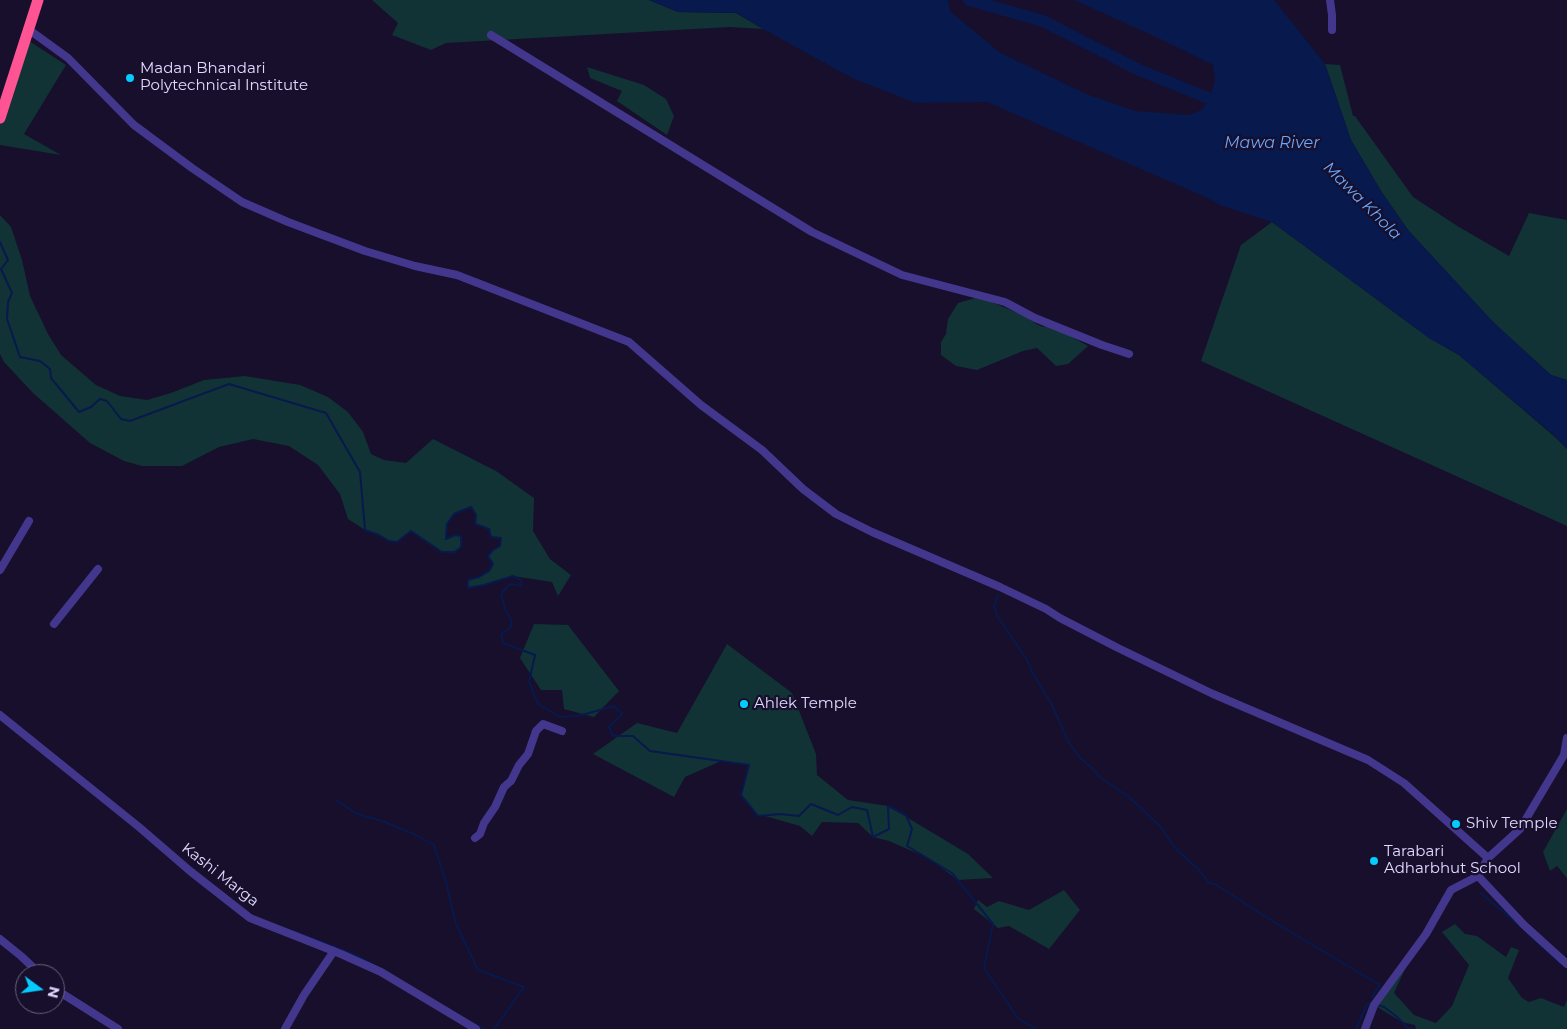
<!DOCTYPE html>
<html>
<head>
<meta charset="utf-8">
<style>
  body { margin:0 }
  #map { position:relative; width:1567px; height:1029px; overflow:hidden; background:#170f2b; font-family:Montserrat,sans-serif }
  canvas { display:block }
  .north { position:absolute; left:15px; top:964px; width:50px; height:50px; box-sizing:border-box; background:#170f2b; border:1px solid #686080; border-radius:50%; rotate:104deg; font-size:14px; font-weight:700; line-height:20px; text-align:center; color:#e2d9ff }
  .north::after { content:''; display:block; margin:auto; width:18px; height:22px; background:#05cbff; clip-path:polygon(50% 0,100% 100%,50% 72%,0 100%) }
</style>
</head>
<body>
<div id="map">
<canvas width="1567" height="1029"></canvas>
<div class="north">N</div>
</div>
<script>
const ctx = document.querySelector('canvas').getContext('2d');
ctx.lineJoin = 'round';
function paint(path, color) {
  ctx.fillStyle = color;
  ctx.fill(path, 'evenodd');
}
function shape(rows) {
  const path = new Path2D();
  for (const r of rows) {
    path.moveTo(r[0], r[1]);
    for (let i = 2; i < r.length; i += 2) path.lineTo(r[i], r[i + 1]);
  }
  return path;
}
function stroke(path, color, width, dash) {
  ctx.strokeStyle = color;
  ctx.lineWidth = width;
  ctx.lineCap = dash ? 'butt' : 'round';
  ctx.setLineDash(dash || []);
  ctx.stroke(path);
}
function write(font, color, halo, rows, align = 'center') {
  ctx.font = font + ' Montserrat,sans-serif';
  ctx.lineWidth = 4.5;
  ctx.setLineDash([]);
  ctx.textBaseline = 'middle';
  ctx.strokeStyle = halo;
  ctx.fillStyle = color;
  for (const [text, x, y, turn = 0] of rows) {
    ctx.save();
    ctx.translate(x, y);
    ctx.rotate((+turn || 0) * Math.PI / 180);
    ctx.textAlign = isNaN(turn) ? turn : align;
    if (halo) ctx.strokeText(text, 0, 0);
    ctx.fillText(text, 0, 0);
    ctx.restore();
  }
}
const green = shape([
  [372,0,649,0,678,12,736,13,763,29,730,27,446,43,431,50,392,35,398,23],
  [23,37,66,65,24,134,61,155,0,145,0,111],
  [1325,64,1340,65,1353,116,1355,116,1413,197,1459,227,1509,256,1529,213,1567,220,1567,380,1551,375,1493,322,1408,230,1381,191,1351,140],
  [587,67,644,85,666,99,674,116,667,135,617,101,622,91,590,78],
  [0,215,11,227,22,260,30,296,48,334,61,355,96,385,120,396,147,400,171,393,204,380,245,376,300,385,328,397,348,412,363,432,371,454,384,460,406,463,433,439,496,471,534,498,533,531,550,559,571,575,558,596,552,582,513,576,484,585,468,588,468,580,479,577,489,571,493,564,488,556,493,550,500,546,501,539,491,537,489,529,475,524,476,515,472,507,461,510,454,514,447,524,446,538,455,535,461,536,461,547,455,552,442,552,411,531,397,542,389,541,379,535,365,530,348,519,340,494,318,465,289,446,253,439,219,447,182,466,142,466,124,461,90,443,33,393,4,362,0,354],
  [1272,222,1429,338,1459,355,1555,437,1567,449,1567,526,1201,361,1241,245],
  [975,298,989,301,1025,316,1036,324,1043,327,1050,325,1088,346,1068,364,1056,366,1037,348,1023,351,977,370,956,366,941,355,941,342,946,334,948,319,958,303],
  [534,624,568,625,619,691,594,717,564,709,562,690,541,690,520,658],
  [727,644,792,693,816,754,817,775,848,800,888,806,968,854,993,878,958,880,928,858,889,841,873,837,858,823,822,822,812,836,800,826,765,816,758,816,741,795,748,765,721,761,685,777,674,797,593,754,637,723,677,733],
  [1567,809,1567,878,1557,866,1550,871,1543,852],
  [1064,890,1080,910,1049,949,1009,926,998,928,974,909,978,900,987,907,999,901,1029,910],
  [1455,924,1465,934,1477,936,1506,957,1511,947,1519,950,1508,978,1522,998,1529,1002,1541,998,1564,1007,1567,1000,1567,1029,1416,1029,1415,1025,1402,1022,1374,1005,1412,954,1394,993,1414,1015,1436,1023,1452,1006,1469,965,1442,932]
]);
const water = shape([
  [649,0,948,0,950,11,999,52,1084,93,1135,111,1189,115,1203,109,1210,96,1215,81,1213,65,1160,39,1074,0,1274,0,1325,64,1351,140,1381,191,1408,230,1493,322,1551,375,1567,380,1567,449,1555,436,1459,355,1429,338,1272,222,1222,206,1203,196,987,102,915,103,852,78,763,29,737,13,678,12]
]);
const stream = shape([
  [0,242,8,260,1,269,12,293,8,302,7,319,20,357,40,361,50,369,51,378,79,412,91,407,100,399,107,401,121,419,130,421,229,384,326,413,360,472,365,530,379,535,389,541,397,542,411,531,442,552,455,552,461,547,461,536,455,535,446,539,447,524,454,514,471,507,476,515,475,524,489,529,491,537,501,538,500,546,493,550,488,556,493,564,489,571,479,577,468,580,468,588,484,585,513,576,521,580,522,586,510,584,501,594,506,612,512,620,510,628,501,634,503,643,535,655,529,682,538,704,560,717,582,715,614,706,622,714,609,727,613,736,633,736,650,751,749,765,741,795,758,816,780,814,799,816,811,804,838,815,852,807,867,810,873,837,889,829,888,806,906,815,912,829,907,846,952,873,993,924,984,968,1018,1018,1036,1029],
  [998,595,994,605,997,616,1026,658,1033,674,1051,703,1069,743,1080,758,1093,769,1100,777,1130,798,1161,827,1175,848,1199,870,1209,883,1215,884,1274,922,1378,984,1379,986,1372,997],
  [336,800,357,814,385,822,416,835,434,845,445,878,456,924,478,970,524,987,494,1029],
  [1481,893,1521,927],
  [293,931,358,956,376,966],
  [1526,932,1561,964],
  [1378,1005,1384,1007,1396,1016,1408,1028,1415,1029],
  [473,1023,484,1029],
  [1356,1029,1367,1004,1370,1003]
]);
const river = shape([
  [969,0,1043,21,1139,70,1223,104]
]);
const minor = shape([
  [1330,0,1332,15,1332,30],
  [28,29,68,58,134,125,192,168,242,202,288,222,365,251,415,266,457,275,629,342,701,405,762,450,803,489,836,514,872,532,1000,587,1046,609,1060,618,1118,648,1213,694,1368,760,1404,783,1488,858],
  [491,35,812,232,902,275,1005,302,1035,318,1102,345,1129,354],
  [0,570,29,521],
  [54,624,98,569],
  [0,715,139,827,190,871,250,918,341,954,381,972,476,1029],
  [475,838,480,834,484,823,495,807,504,787,511,781,519,765,528,754,536,731,543,724,562,731],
  [1478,876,1524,925,1567,964],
  [0,939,21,956,40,974],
  [55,989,118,1029],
  [285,1029,304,995,334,951],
  [1365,1029,1374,1005,1426,934,1451,890,1478,876,1488,858,1520,829,1564,755,1567,738]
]);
const highway = shape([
  [0,118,38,0]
]);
const markers = [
  [130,78,5,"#05cbff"],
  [744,704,5,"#05cbff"],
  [1456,824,5,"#05cbff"],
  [1374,861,5,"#05cbff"]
];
const poiNames = [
  ["Madan Bhandari",140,69],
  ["Polytechnical Institute",140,86],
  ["Ahlek Temple",754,704],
  ["Shiv Temple",1466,824],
  ["Tarabari",1384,852],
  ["Adharbhut School",1384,869]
];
const streetNames = [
  ["Kashi Marga",220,875,38]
];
const waterNames = [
  ["Mawa River",1272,143],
  ["Mawa Khola",1362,201,45]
];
paint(green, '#113336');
paint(water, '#07194d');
stroke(stream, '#07194d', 2);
stroke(river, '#07194d', 12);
stroke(minor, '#43378d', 8);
stroke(highway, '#ff5494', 11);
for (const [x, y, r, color] of markers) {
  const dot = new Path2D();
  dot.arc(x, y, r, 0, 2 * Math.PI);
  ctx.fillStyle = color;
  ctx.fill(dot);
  stroke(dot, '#170f2b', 2);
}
write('15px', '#e2d9ff', '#170f2b', poiNames, 'left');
write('15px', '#e2d9ff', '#170f2b', streetNames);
write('italic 16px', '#67a9ff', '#170f2b', waterNames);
</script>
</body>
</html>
